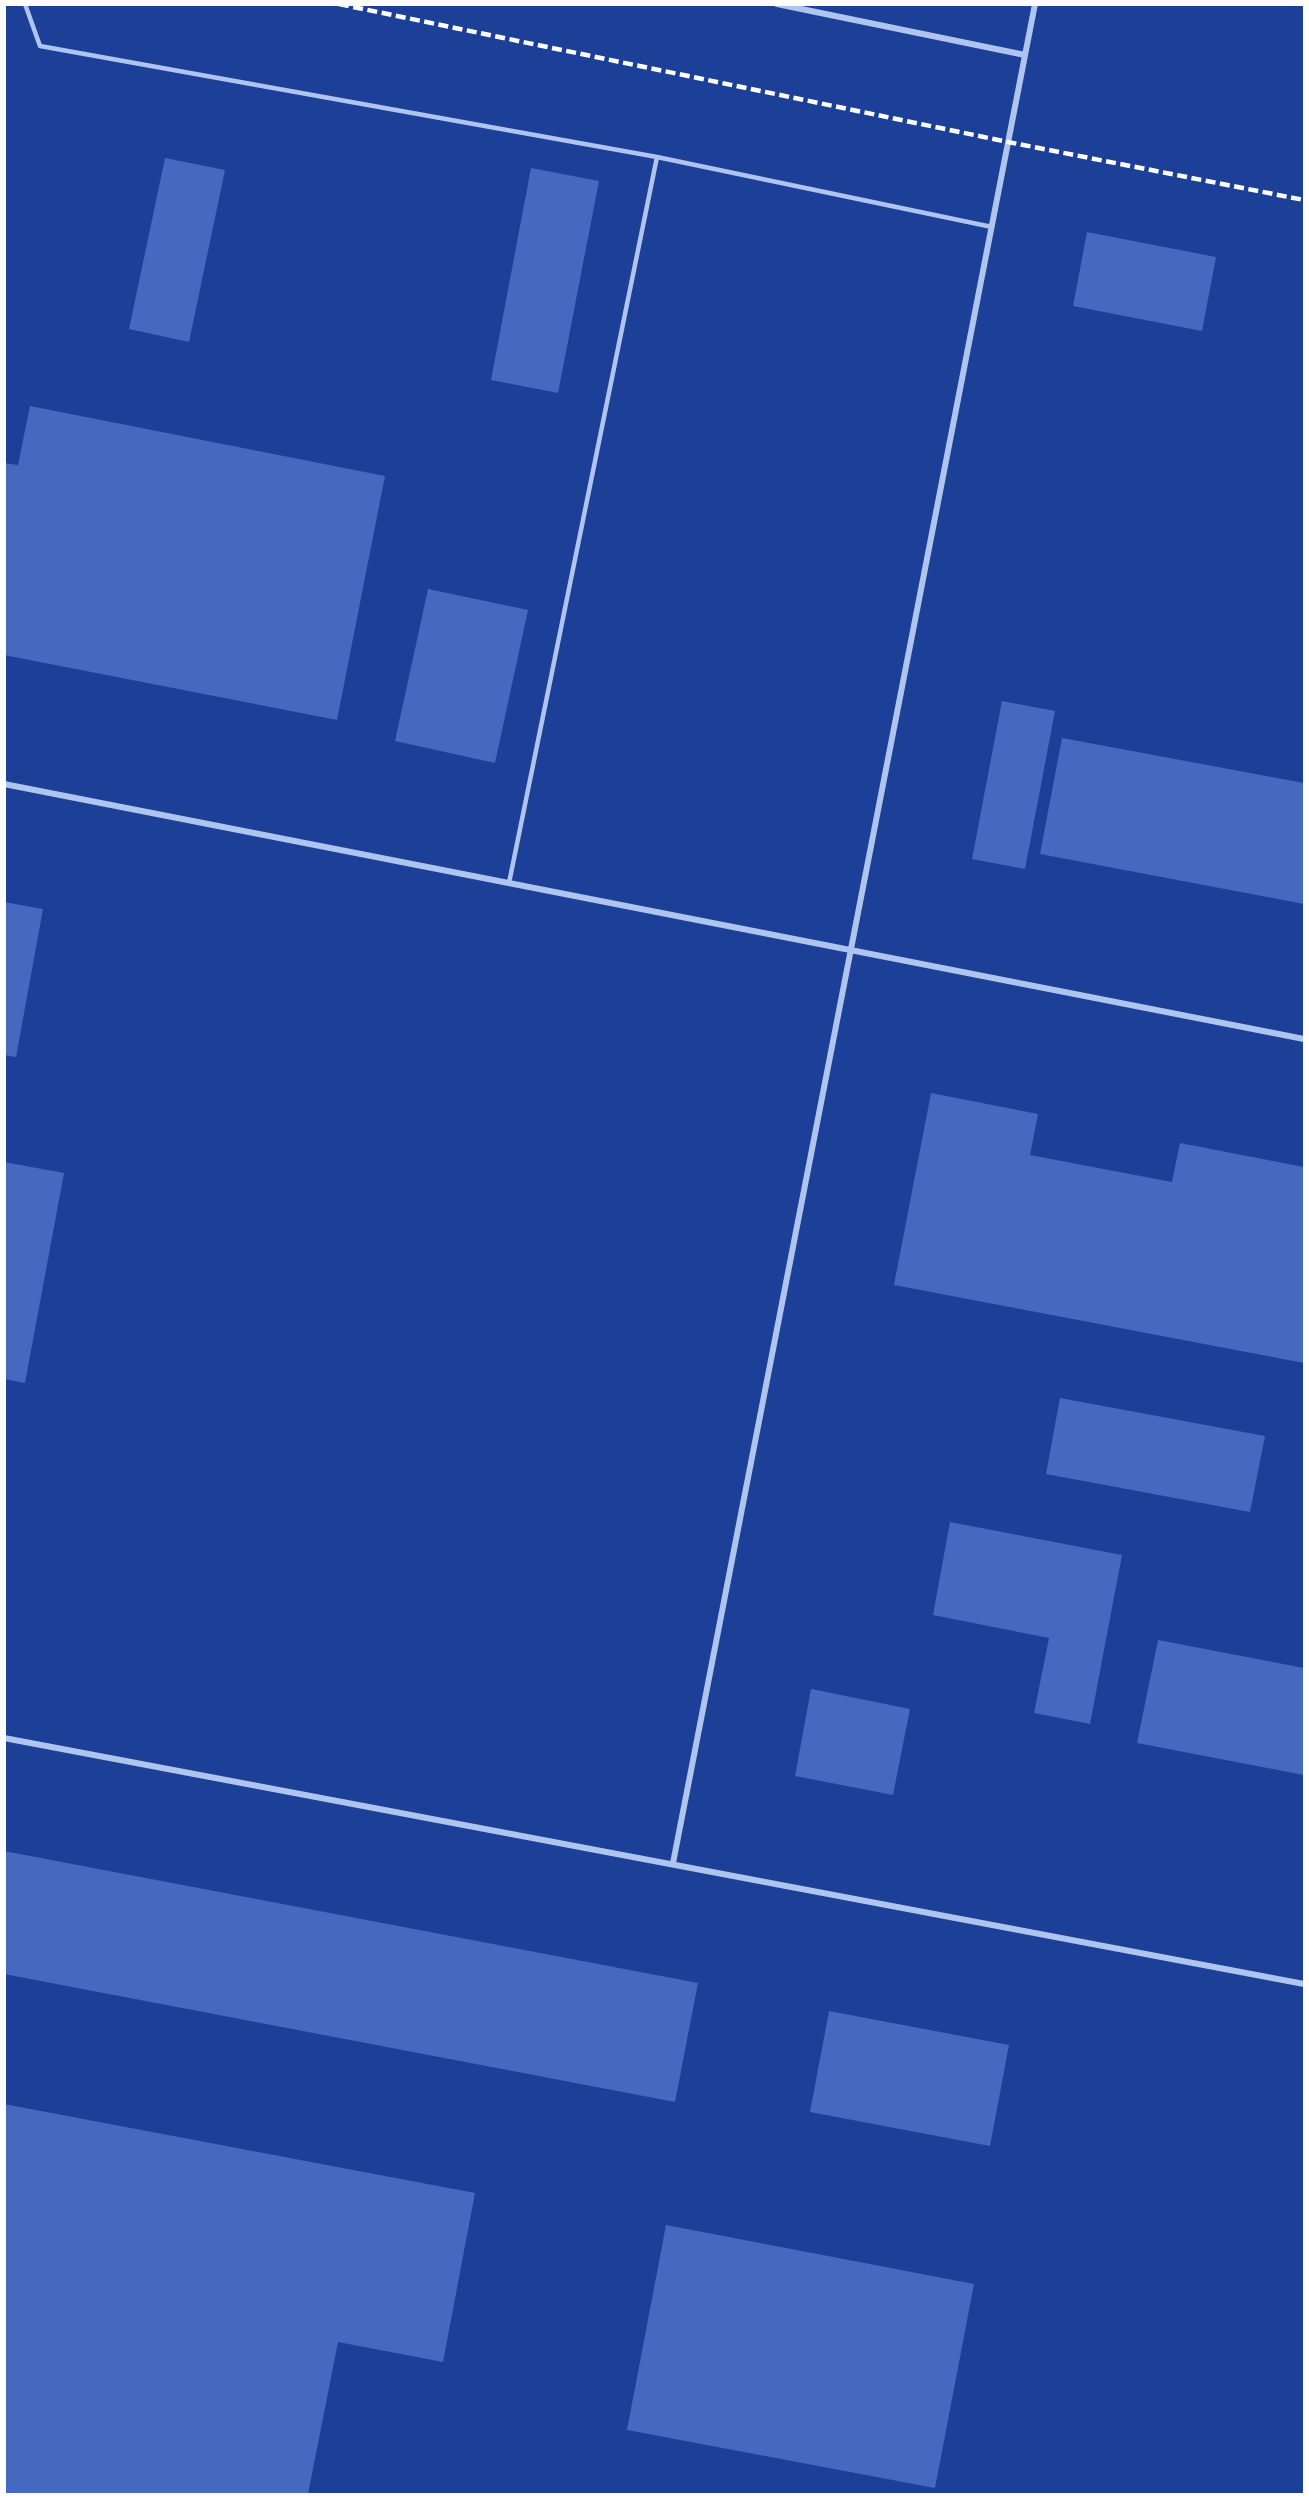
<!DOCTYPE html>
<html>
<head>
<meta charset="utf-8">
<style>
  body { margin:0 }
  #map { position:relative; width:1309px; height:2499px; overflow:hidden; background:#1c4098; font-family:Helvetica,sans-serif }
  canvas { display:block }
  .frame { position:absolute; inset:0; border:6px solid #fff; pointer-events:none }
</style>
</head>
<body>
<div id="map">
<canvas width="1309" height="2499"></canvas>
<div class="frame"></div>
</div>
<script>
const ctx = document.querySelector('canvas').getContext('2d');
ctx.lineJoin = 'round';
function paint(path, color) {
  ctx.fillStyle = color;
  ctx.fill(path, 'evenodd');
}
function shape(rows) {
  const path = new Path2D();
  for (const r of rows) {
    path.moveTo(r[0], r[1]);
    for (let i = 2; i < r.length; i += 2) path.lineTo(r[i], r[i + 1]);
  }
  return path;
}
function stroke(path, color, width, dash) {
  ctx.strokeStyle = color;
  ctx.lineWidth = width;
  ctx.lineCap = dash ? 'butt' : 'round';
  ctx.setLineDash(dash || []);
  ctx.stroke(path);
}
const building = shape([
  [165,158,225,170,189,342,129,329],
  [531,168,599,181,558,393,491,380],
  [1087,232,1216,257,1202,331,1073,306],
  [30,406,385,476,337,720,4,655,4,463,18,465],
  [428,589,528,610,495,763,395,741],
  [1002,701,1055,711,1025,869,972,859],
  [1062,738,1304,783,1304,904,1040,854],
  [4,902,43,909,16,1057,4,1055],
  [931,1093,1038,1114,1030,1155,1172,1182,1180,1143,1304,1167,1304,1363,894,1285],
  [4,1162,64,1173,25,1383,4,1379],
  [1060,1398,1265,1436,1250,1512,1046,1474],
  [950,1522,1122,1555,1090,1724,1034,1713,1049,1638,933,1615],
  [1158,1640,1304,1668,1304,1775,1137,1743],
  [811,1689,910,1709,893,1795,795,1776],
  [4,1851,698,1983,675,2102,4,1974],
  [829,2011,1009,2045,990,2146,810,2112],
  [4,2104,475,2193,443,2362,338,2342,308,2494,4,2494],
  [666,2225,974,2284,935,2488,627,2430]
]);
const service = shape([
  [25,4,40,46,657,157,992,227],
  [509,883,657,157]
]);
const minor = shape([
  [777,4,1025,55],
  [4,784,1304,1039],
  [4,1738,1304,1984],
  [673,1863,1035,4]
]);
const rail = shape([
  [339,4,1008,142,1304,200]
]);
paint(building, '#4469bf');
stroke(service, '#b0c4f0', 4.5);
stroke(minor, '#b0c4f0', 6);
stroke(rail, '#fff', 4.5, [10, 4.5]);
</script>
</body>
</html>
